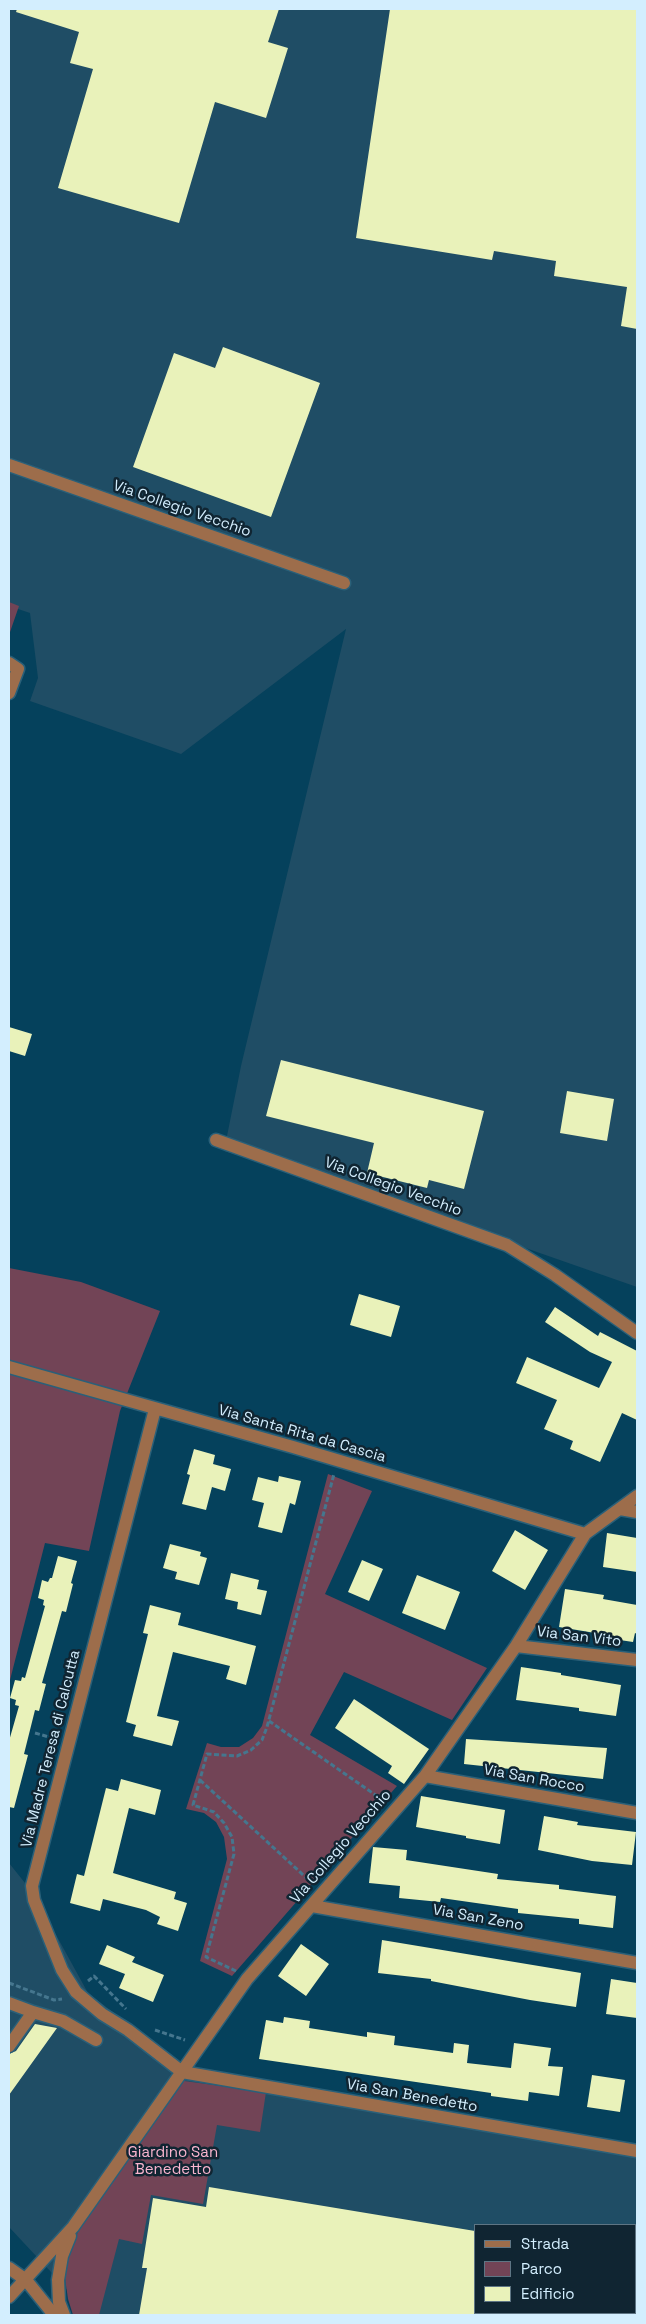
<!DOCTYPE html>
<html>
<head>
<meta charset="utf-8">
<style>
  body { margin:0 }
  #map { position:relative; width:646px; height:2324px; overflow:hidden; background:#05415c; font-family:"Space Grotesk",sans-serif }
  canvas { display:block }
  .frame { position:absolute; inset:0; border:10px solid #d3eefe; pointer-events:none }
  .legend { position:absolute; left:474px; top:2224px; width:162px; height:90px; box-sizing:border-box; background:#102532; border:1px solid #5e7584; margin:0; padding:6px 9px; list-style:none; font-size:15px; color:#d3eefe }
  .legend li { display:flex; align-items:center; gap:10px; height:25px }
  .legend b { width:25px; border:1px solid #5e7584 }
</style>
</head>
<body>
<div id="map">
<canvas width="646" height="2324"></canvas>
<div class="frame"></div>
<ul class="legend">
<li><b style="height:6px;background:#9d6d4b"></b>Strada</li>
<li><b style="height:14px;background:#724456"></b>Parco</li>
<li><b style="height:14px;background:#e9f2ba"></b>Edificio</li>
</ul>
</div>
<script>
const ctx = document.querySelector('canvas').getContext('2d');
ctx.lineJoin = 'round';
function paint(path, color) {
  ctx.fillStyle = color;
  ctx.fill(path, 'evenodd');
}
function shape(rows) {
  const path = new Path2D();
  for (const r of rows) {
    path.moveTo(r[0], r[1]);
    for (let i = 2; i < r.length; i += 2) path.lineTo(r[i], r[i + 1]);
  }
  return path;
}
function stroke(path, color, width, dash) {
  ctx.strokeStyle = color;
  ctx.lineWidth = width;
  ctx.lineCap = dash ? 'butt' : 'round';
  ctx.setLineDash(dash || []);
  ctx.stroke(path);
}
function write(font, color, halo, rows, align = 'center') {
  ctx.font = font + ' "Space Grotesk",sans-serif';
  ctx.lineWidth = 5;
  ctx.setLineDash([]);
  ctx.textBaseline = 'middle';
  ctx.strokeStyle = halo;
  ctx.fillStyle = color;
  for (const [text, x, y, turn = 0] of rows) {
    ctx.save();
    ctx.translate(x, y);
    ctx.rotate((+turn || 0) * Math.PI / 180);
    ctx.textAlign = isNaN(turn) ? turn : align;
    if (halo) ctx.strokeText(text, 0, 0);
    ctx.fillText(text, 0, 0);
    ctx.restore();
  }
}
const built = shape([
  [9,9,637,9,637,1287,414,1209,224,1151,241,1066,346,629,181,754,30,701,38,678,30,613,9,606],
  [9,1863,33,1893,88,1993,196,2076,637,2150,637,2315,85,2315,65,2287,9,2227],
  [475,2225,635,2225,635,2313,475,2313]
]);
const green = shape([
  [9,602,19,606,9,635],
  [9,1268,81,1282,160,1311,120,1411,89,1551,45,1543,9,1684],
  [328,1474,372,1491,325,1594,487,1668,452,1720,344,1672,310,1735,397,1786,232,1976,200,1961,227,1859,224,1837,216,1822,204,1813,186,1809,207,1743,221,1747,239,1747,253,1738,262,1726],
  [184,2081,266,2092,260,2132,217,2125,203,2204,151,2195,142,2244,119,2239,99,2315,73,2315,68,2299,65,2278,66,2256,80,2228]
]);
const building = shape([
  [17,9,279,9,268,42,288,48,266,118,215,102,179,223,58,188,93,69,70,63,79,32,16,12],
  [390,9,637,9,637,329,621,326,627,287,554,276,556,261,494,251,492,260,356,238],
  [223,347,320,383,271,517,133,467,174,353,215,368],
  [9,1027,32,1034,25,1056,9,1051],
  [281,1060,484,1111,464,1189,429,1180,427,1188,367,1173,374,1143,266,1116],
  [567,1091,614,1099,607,1141,560,1133],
  [359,1294,400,1306,391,1337,350,1325],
  [555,1307,598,1336,600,1332,637,1351,637,1420,622,1413,600,1462,570,1449,573,1441,544,1429,557,1400,516,1383,527,1357,599,1388,612,1362,590,1352,545,1322],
  [194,1449,215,1455,213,1464,231,1469,225,1491,212,1487,206,1510,182,1504,190,1475,187,1474],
  [279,1476,301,1481,295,1505,290,1503,282,1533,258,1527,264,1503,252,1500,258,1477,278,1482],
  [515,1530,548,1550,525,1590,492,1571],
  [607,1533,637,1538,637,1572,603,1567],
  [170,1544,201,1552,200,1556,207,1558,199,1585,175,1579,177,1572,163,1568],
  [58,1556,77,1561,71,1583,73,1584,66,1612,62,1611,42,1683,46,1684,39,1711,35,1710,24,1754,28,1755,14,1808,9,1807,9,1741,19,1706,15,1705,16,1700,10,1698,15,1680,21,1681,22,1677,25,1678,45,1606,43,1605,44,1600,38,1598,42,1580,48,1582,50,1578,52,1578],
  [362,1560,383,1569,369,1601,348,1592],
  [231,1573,259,1580,257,1589,267,1591,261,1615,237,1609,238,1602,225,1599],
  [417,1575,460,1592,445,1630,402,1613],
  [565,1589,604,1595,603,1599,637,1605,637,1634,635,1633,633,1642,613,1639,613,1636,559,1627],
  [150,1605,181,1613,178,1625,256,1646,246,1685,226,1679,230,1666,173,1652,157,1716,179,1721,172,1746,133,1736,136,1725,126,1722,148,1634,143,1633],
  [521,1667,561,1673,561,1675,621,1685,616,1716,579,1711,579,1708,516,1700],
  [354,1699,429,1749,404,1784,388,1773,392,1766,335,1728],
  [466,1739,607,1748,603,1779,464,1764],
  [121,1779,161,1790,155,1815,129,1808,113,1873,176,1892,174,1899,187,1903,178,1931,157,1924,160,1917,146,1910,103,1899,100,1911,70,1903,77,1874,84,1876,106,1788,118,1791],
  [421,1796,505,1810,500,1844,466,1838,466,1836,416,1827],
  [544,1816,578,1822,577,1825,636,1832,632,1865,592,1861,538,1850],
  [373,1847,407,1850,406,1860,498,1874,497,1879,559,1885,559,1889,616,1896,613,1928,579,1924,579,1919,518,1913,518,1909,441,1898,440,1902,399,1898,400,1886,369,1883],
  [382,1940,581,1973,576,2007,530,2000,431,1981,431,1979,378,1973],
  [301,1944,329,1964,306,1996,278,1976],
  [107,1945,135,1957,132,1962,164,1975,153,2002,119,1988,125,1974,99,1964],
  [611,1979,637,1983,637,2018,606,2014],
  [284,2017,310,2021,309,2028,367,2037,367,2032,395,2036,394,2045,453,2053,454,2043,469,2045,467,2063,511,2068,514,2043,551,2048,548,2066,563,2067,559,2096,529,2092,528,2101,491,2096,491,2093,259,2059,266,2020,283,2023],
  [35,2024,57,2028,9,2095,9,2054,16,2051],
  [592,2075,625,2080,620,2112,587,2107],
  [209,2187,475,2231,475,2315,139,2315,147,2268,142,2268,153,2198,206,2207]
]);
const path = shape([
  [269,1721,384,1801],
  [35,1733,56,1739],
  [200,1780,313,1884],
  [236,1971,206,1957,234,1854,232,1837,224,1823,214,1812,193,1805,207,1754,237,1756,251,1750,262,1740,267,1727,334,1474],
  [88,1981,94,1976,126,2009],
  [9,1983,54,2000,62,1999],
  [155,2030,185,2040]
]);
const minor = shape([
  [9,465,344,583],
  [9,663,18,669,9,693],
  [216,1140,507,1245,555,1275,637,1333],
  [9,1367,293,1447,585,1534],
  [155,1409,32,1886,34,1900,62,1970,76,1992,102,2014,128,2030,182,2072,637,2151],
  [620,1509,637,1512],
  [516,1646,637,1660],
  [425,1776,637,1813],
  [312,1906,637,1963],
  [9,2003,33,2012],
  [9,2046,33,2012,63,2021,96,2040],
  [9,2268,26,2280,54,2315],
  [9,2297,73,2227,247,1979,425,1776,516,1646,585,1534,637,1496],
  [64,2315,59,2302,58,2280,62,2256,70,2236]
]);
const streetNames = [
  ["Via Collegio Vecchio",182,509,19],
  ["Via Collegio Vecchio",393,1187,20],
  ["Via Santa Rita da Cascia",302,1434,16],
  ["Via San Vito",579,1637,7],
  ["Via Madre Teresa di Calcutta",51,1749,-76],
  ["Via San Rocco",534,1779,10],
  ["Via Collegio Vecchio",341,1847,-49],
  ["Via San Zeno",478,1918,10],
  ["Via San Benedetto",412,2096,10]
];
const parkNames = [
  ["Giardino San",173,2153],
  ["Benedetto",173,2170]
];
paint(built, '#1f4d65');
paint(green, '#724456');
paint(building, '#e9f2ba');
stroke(minor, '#2a6079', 15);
stroke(path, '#45768e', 3, [5, 2.5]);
stroke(minor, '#9d6d4b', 12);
write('15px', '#d3eefe', '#102532', streetNames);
write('15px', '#fab5cf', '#102532', parkNames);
</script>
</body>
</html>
